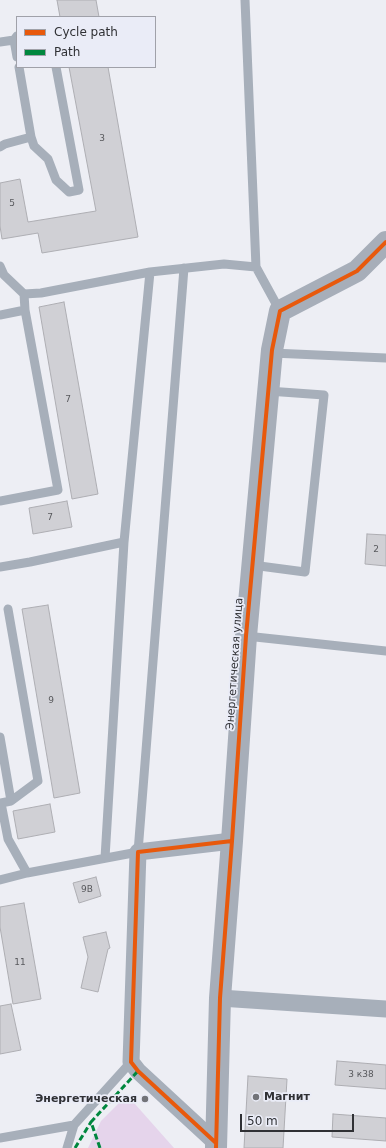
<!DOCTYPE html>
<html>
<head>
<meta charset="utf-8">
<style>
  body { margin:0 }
  #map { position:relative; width:386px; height:1148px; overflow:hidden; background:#edeef4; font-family:"DejaVu Sans",sans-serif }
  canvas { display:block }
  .legend { position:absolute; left:16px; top:16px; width:140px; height:52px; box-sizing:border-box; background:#eaecf7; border:1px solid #a0a1a9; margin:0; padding:5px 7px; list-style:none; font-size:12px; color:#303135 }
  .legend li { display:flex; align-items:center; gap:8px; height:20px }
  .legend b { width:20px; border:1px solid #a0a1a9 }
  .scale { position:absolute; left:240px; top:1114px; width:114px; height:18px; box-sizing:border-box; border:2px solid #303135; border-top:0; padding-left:5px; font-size:12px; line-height:14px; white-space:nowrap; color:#303135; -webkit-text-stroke:3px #eaecf7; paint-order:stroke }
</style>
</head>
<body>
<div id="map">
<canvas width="386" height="1148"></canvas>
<ul class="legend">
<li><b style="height:5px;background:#e8590c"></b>Cycle path</li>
<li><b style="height:5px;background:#00873e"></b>Path</li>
</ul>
<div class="scale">50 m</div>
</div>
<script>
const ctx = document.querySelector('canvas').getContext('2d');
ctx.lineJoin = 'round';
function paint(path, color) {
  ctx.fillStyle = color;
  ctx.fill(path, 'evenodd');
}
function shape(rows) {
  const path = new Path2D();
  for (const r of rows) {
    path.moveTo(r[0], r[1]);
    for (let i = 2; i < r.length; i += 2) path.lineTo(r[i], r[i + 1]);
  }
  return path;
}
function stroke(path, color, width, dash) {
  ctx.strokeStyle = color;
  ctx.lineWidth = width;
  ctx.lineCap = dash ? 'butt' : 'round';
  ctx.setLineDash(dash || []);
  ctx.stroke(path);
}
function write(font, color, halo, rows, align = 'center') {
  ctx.font = font + ' "DejaVu Sans",sans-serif';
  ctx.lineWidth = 3.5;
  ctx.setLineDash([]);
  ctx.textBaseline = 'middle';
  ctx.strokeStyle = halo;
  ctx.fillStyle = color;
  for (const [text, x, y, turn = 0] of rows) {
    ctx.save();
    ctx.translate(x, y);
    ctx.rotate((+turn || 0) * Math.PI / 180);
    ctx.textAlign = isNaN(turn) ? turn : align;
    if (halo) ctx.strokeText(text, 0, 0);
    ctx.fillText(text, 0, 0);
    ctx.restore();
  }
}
const green = shape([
  [127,1095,174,1148,88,1148,101,1121]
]);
const building = shape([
  [57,0,96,0,99,17,60,17,57,0],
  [69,67,108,67,138,237,42,253,38,233,2,239,0,226,0,183,20,179,28,222,96,211,69,67],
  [64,302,98,494,72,499,39,307,64,302],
  [67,501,72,527,33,534,29,508,67,501],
  [367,534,386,535,386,566,365,564,367,534],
  [48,605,80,793,54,798,22,609,48,605],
  [50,804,55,832,18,839,13,811,50,804],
  [96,877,101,896,79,903,73,883,96,877],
  [24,903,41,999,13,1004,0,927,0,907,24,903],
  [106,932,110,948,108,949,98,992,81,988,88,957,83,937,106,932],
  [11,1004,21,1050,0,1054,0,1006,11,1004],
  [337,1061,386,1065,386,1089,335,1085,337,1061],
  [248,1076,287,1079,283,1148,244,1148,248,1076],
  [333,1114,386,1118,386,1141,332,1137,333,1114]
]);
const lane = shape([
  [245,0,256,267],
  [17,36,14,40,17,57],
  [0,42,14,40],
  [19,67,31,137,34,146,48,159,56,180,69,192,79,190,56,67],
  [0,147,5,144,31,137],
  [0,266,4,275,24,294,41,293,150,272,224,264,256,267,280,311],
  [0,315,25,310],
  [272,353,386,358],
  [0,501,58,490,25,310,24,294],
  [252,565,305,572,324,395,268,391],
  [0,567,30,562,124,542],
  [8,609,38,781,11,801,1,803,8,839,27,873,138,852,184,268],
  [246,636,386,651],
  [0,737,11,801],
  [105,858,124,542,150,272],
  [0,880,27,873],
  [0,1138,74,1125,131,1062],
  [67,1148,74,1125]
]);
const street = shape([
  [220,998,386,1009],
  [216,1143,138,1071,131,1062,138,852,232,841]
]);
const secondary = shape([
  [216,1148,220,998,232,841,246,636,272,350,280,311,357,271,386,242]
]);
const quiet = shape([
  [75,1148,91,1122],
  [100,1148,91,1122,138,1071]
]);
const cycleway = shape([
  [216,1143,138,1071,131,1062,138,852,232,841],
  [216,1148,220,998,232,841,246,636,272,350,280,311,357,271,386,242]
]);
const markers = [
  [256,1097,4,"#727378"],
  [145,1099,4,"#727378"]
];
const numberNames = [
  ["3",102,139],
  ["5",12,204],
  ["7",68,400],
  ["7",50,518],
  ["2",376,550],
  ["9",51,701],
  ["9В",87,890],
  ["11",20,963],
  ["3 к38",361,1075]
];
const streetNames = [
  ["Энергетическая улица",235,664,-86]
];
const poiNames = [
  ["Магнит",264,1097],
  ["Энергетическая",137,1099,"right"]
];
paint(green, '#e5d4eb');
paint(building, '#d0d0d5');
stroke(building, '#aeaeb3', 1);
stroke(lane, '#a7afba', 9);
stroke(street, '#a7afba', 17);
stroke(secondary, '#a7aeb9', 22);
stroke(quiet, '#00873e', 3, [6, 3]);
stroke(cycleway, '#e8590c', 4);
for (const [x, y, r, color] of markers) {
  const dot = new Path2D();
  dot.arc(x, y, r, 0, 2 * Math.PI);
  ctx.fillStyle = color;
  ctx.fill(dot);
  stroke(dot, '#eaecf7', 1.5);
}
write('9px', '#58595d', null, numberNames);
write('11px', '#303135', '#eaecf7', streetNames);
write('bold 11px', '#303135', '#eaecf7', poiNames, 'left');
</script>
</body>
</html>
